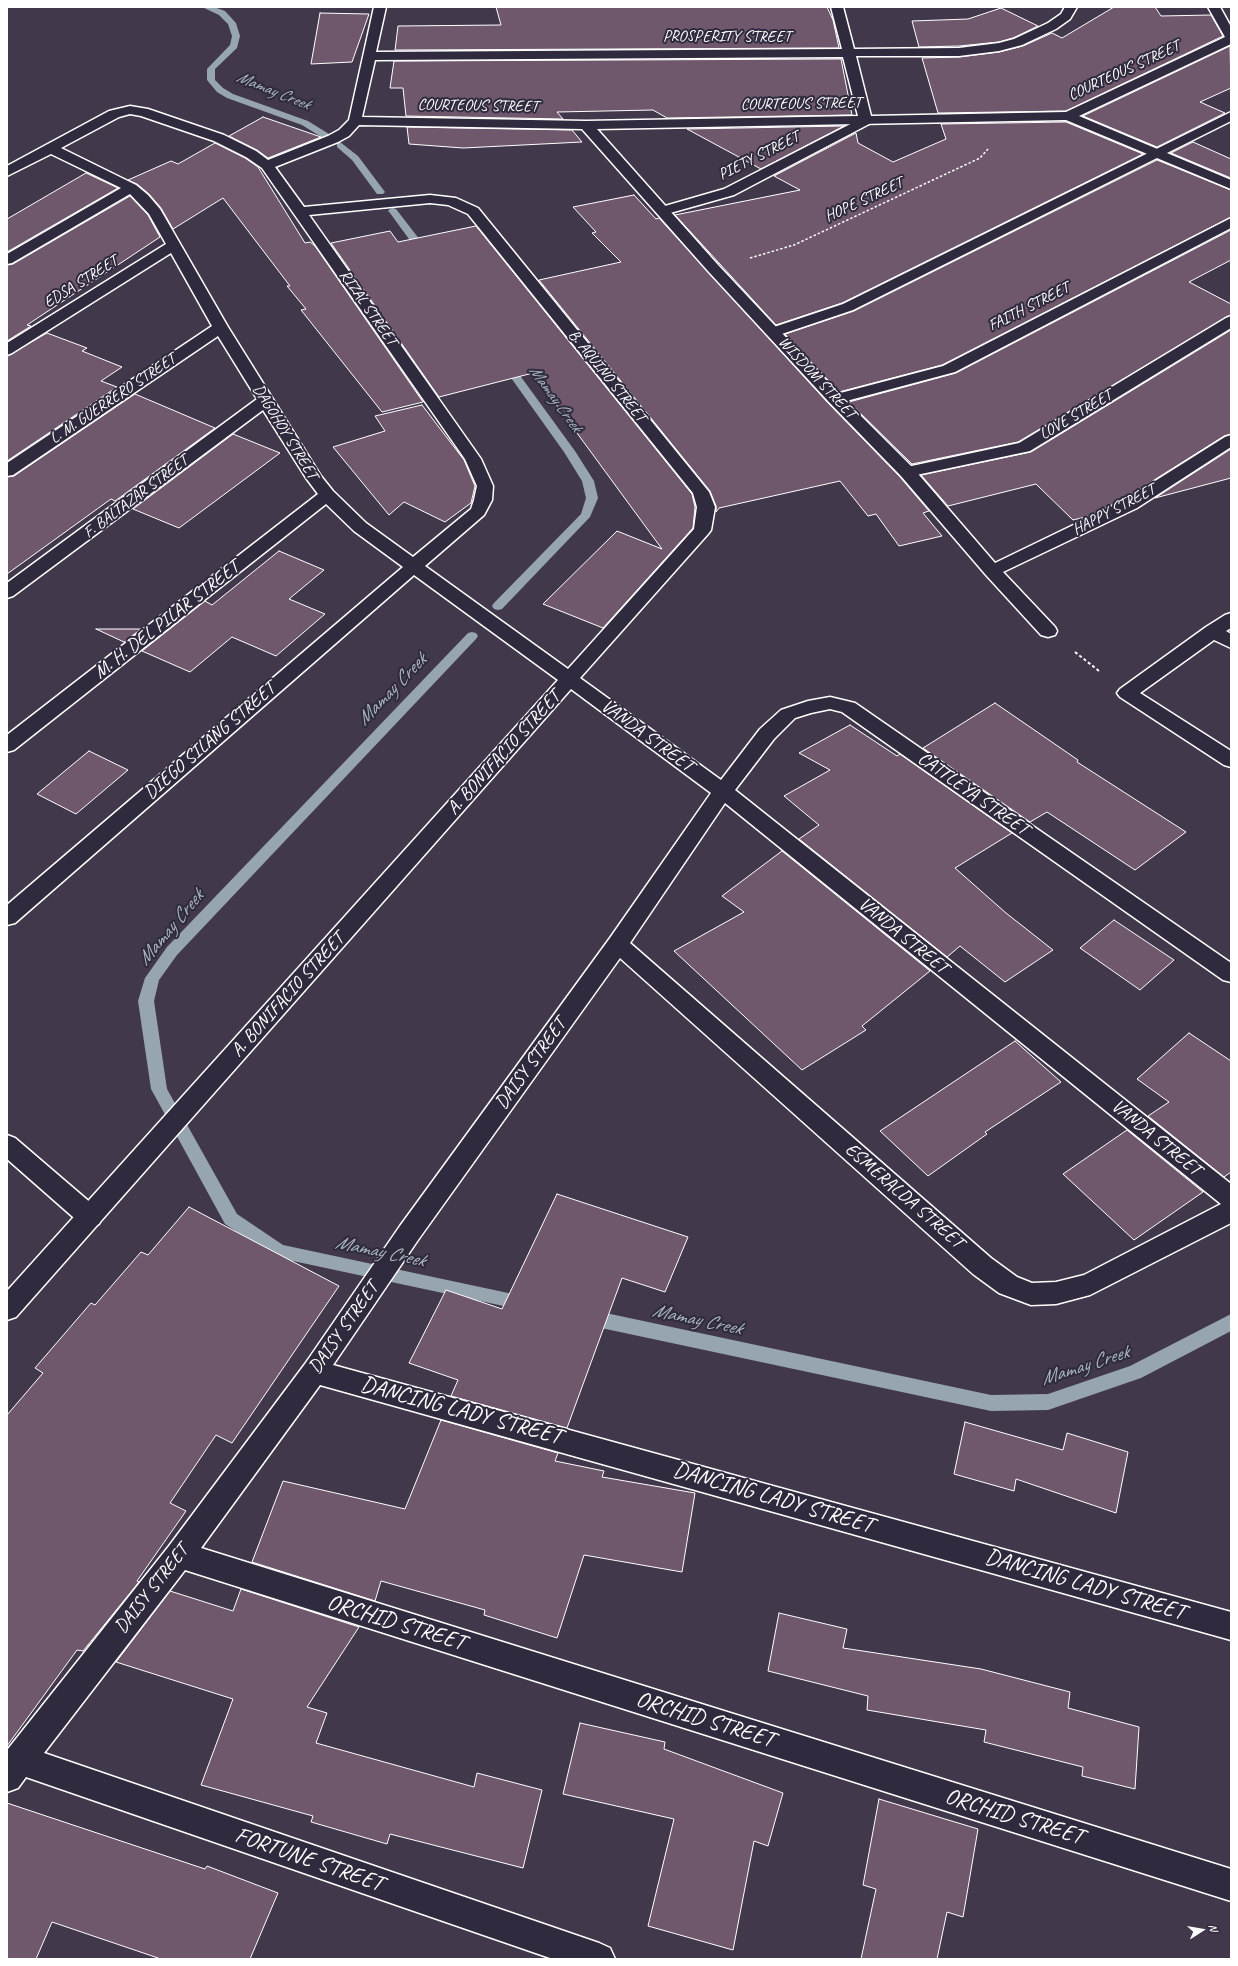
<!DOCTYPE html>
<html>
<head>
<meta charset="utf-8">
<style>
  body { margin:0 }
  #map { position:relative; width:1238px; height:1966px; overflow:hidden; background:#42384b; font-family:Caveat,sans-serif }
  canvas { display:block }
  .frame { position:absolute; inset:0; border:8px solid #fff; pointer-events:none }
  .north { position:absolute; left:1182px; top:1910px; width:40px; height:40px; -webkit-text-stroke:3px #2f2a3d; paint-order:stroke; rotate:78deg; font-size:11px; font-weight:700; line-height:16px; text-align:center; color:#fff }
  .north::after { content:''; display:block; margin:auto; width:14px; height:18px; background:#fff; clip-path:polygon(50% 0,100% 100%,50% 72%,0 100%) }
</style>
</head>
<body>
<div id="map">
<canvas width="1238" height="1966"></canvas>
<div class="frame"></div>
<div class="north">N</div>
</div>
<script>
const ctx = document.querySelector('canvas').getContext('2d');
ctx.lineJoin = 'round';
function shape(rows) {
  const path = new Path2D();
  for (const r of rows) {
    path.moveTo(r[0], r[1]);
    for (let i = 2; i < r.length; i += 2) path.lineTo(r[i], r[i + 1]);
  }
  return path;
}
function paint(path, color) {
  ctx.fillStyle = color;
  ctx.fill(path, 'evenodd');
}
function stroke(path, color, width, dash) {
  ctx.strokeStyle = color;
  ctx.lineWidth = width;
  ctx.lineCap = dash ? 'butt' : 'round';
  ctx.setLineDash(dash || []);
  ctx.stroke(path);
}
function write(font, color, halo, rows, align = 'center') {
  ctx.font = font + ' Caveat,sans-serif';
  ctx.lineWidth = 4;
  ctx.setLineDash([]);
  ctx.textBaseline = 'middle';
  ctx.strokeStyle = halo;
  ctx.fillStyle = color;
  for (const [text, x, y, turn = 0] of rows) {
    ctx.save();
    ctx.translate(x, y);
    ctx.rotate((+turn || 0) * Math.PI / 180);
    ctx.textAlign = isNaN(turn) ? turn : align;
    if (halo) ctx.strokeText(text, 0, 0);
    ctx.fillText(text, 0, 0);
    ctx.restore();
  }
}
const stream = shape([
  [202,7,214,7,225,11,236,23,240,36,237,48,215,69,215,80,223,88,233,94,308,121,329,134,329,138,323,138,302,125,227,98,217,92,207,80,207,69,230,45,232,36,228,24,219,15,202,7],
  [340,142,358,156,385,192,383,194,377,194,352,160,337,147,337,143,340,142],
  [393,208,396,209,430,253,431,255,430,257,422,257,390,213,388,211,390,209,393,208],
  [504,358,508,359,575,451,594,481,598,498,590,517,502,609,498,610,494,609,492,606,494,603,581,514,586,498,582,481,564,452,499,361,504,358],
  [472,632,476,633,478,636,476,639,177,955,159,980,154,1001,167,1089,237,1214,283,1245,527,1297,533,1299,536,1304,533,1309,527,1311,279,1258,273,1256,225,1224,151,1089,138,1001,145,978,167,947,468,633,472,632],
  [587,1309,991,1395,1048,1394,1130,1366,1231,1314,1231,1331,1141,1378,1048,1410,991,1411,587,1325,581,1322,578,1317,581,1312,587,1309]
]);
const building = shape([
  [496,7,827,7,833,20,839,48,395,50,398,26,501,25,496,7],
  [1114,7,1155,7,1161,16,1211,15,1223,36,1066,111,938,113,922,58,959,57,999,52,1023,46,1052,33,1062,38,1114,7],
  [1001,8,1038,26,1013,38,999,42,959,46,919,47,912,21,968,19,1001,8],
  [320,13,369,14,352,62,311,64,320,13],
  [1230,46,1231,88,1200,102,1225,113,1157,147,1083,116,1230,46],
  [841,59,852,115,667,118,653,110,557,112,563,119,406,116,403,88,390,88,394,61,841,59],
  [263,117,321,137,268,158,257,150,229,136,263,117],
  [1066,122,1143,154,842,303,776,325,675,215,800,190,774,176,856,133,858,143,893,162,946,139,941,124,1066,122],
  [844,126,761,169,687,129,844,126],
  [407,127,572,130,582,142,463,148,409,144,407,127],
  [1193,142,1231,159,1231,178,1171,153,1193,142],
  [215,143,245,158,258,167,305,243,310,242,315,246,423,402,382,412,301,310,306,309,287,286,290,286,223,198,173,229,161,208,149,194,137,184,128,180,171,161,178,164,215,143],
  [1157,160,1231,190,1231,217,942,365,839,392,785,334,854,311,1157,160],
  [86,173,118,188,7,252,7,219,86,173],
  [634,195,656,219,659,218,828,403,900,477,929,511,923,513,942,536,899,546,876,514,868,516,840,481,719,508,716,512,716,506,710,491,539,280,621,262,592,233,596,232,573,207,634,195],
  [130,196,148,215,160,237,27,325,31,326,7,341,7,265,13,264,130,196],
  [476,226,692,494,695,507,693,528,603,628,543,604,617,531,662,549,533,373,439,397,331,243,390,231,398,242,476,226],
  [1231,230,1231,260,1189,282,1231,304,1231,315,1018,442,912,464,849,402,956,373,1231,230],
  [1231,330,1231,434,1224,436,1124,499,1089,516,1073,520,1036,484,948,506,921,475,1031,452,1231,330],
  [47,333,87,348,82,351,122,367,101,381,117,387,7,461,7,356,47,333],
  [135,394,215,428,115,501,111,499,7,574,7,477,14,476,135,394],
  [422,405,464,460,475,486,471,503,445,522,404,502,389,515,333,447,385,431,375,416,422,405],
  [233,434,280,453,179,528,133,509,233,434],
  [1231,449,1231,478,1155,498,1231,449],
  [279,551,324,570,289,599,325,614,276,656,232,637,190,672,142,651,205,601,212,605,279,551],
  [96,629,141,629,124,642,96,629],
  [995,703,1078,760,1077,762,1186,832,1135,870,1047,812,1030,822,923,748,995,703],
  [850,725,897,756,900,754,1012,833,955,868,1006,913,1053,950,1005,982,960,946,947,957,799,839,819,825,784,796,830,770,799,753,850,725],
  [89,751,128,770,76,814,37,794,89,751],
  [782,851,930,971,862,1026,866,1030,802,1070,674,951,744,912,722,896,782,851],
  [1114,920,1174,960,1140,990,1080,948,1114,920],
  [1189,1033,1231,1061,1231,1172,1224,1177,1148,1116,1169,1102,1137,1079,1189,1033],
  [1015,1041,1061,1082,985,1132,987,1134,928,1176,880,1131,1015,1041],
  [1127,1130,1203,1192,1134,1240,1063,1174,1127,1130],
  [557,1194,688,1237,665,1292,622,1278,567,1428,451,1396,458,1380,409,1363,446,1290,502,1309,557,1194],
  [189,1207,339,1286,232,1443,216,1435,170,1503,186,1511,137,1581,139,1582,83,1651,77,1650,7,1746,7,1415,43,1373,35,1368,91,1303,95,1305,141,1252,148,1255,189,1207],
  [441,1420,558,1453,555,1461,604,1471,602,1477,695,1493,682,1572,584,1555,557,1638,484,1615,485,1610,381,1581,375,1601,252,1562,283,1481,405,1509,441,1420],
  [965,1422,1063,1450,1067,1433,1128,1452,1116,1513,1016,1479,1014,1491,954,1474,965,1422],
  [241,1589,359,1627,307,1707,327,1713,316,1743,474,1787,477,1773,542,1790,523,1868,390,1834,387,1844,311,1822,313,1816,201,1785,233,1699,116,1662,170,1591,233,1611,241,1589],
  [779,1613,847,1629,843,1648,981,1669,1070,1692,1068,1708,1139,1727,1135,1789,1082,1776,1083,1767,984,1742,986,1730,867,1710,868,1696,768,1671,779,1613],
  [580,1723,665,1742,664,1749,783,1793,768,1846,754,1841,733,1950,648,1926,674,1819,563,1794,580,1723],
  [879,1799,978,1829,963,1917,947,1912,937,1959,861,1959,876,1889,863,1885,879,1799],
  [7,1803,205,1869,207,1866,278,1893,250,1959,161,1959,52,1922,36,1959,7,1959,7,1803]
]);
const pathFar1 = shape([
  [750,258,794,245,980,158,988,149]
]);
const path = shape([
  [1075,652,1099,671]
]);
const lane = shape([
  [1231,112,1231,121,853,310,773,337,768,335,765,332,768,329,843,304,1231,112],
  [866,116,871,117,873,120,871,123,734,195,663,215,658,214,656,211,658,208,724,189,866,116],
  [1231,218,1231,228,955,372,835,404,829,402,827,399,829,396,943,366,1231,218],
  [1231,316,1231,328,1030,451,907,477,901,476,899,472,901,468,907,467,1019,443,1226,318,1231,316],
  [7,1135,15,1138,99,1210,102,1217,99,1224,90,1227,81,1224,7,1159,7,1135]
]);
const street = shape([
  [374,7,386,7,376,52,842,49,831,7,843,7,854,49,959,48,999,43,1014,39,1048,23,1061,14,1065,7,1077,7,1070,19,1056,29,1022,45,999,51,959,56,856,56,871,116,1066,112,1225,37,1208,7,1220,7,1231,27,1231,44,1079,116,1231,180,1231,189,1066,120,597,129,718,265,841,396,913,468,995,563,1125,500,1225,437,1231,435,1231,447,1137,508,1003,572,1055,627,1057,631,1055,635,1048,637,1041,635,986,575,901,476,829,402,708,271,582,129,359,125,349,136,338,142,275,167,304,207,430,195,456,198,478,208,709,492,715,507,711,530,708,534,580,678,721,780,760,729,781,710,808,701,830,697,855,703,1231,963,1231,982,1223,980,842,712,830,709,811,713,795,718,774,739,735,790,1231,1184,1231,1223,1090,1295,1056,1304,1031,1305,999,1293,973,1274,620,958,418,1240,333,1365,1231,1612,1231,1640,320,1385,201,1548,1231,1869,1231,1901,185,1570,44,1753,599,1943,610,1948,615,1959,553,1959,26,1777,18,1788,7,1792,8,1749,169,1546,305,1364,400,1226,610,938,711,793,571,689,16,1317,7,1320,7,1291,558,680,414,575,15,923,7,925,7,905,403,567,354,531,326,504,14,750,7,752,7,735,318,494,306,478,263,410,13,596,7,598,7,583,257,399,218,336,13,475,7,476,7,463,212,326,171,253,12,353,7,355,7,343,166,244,149,214,130,194,12,263,7,264,7,254,121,188,51,154,7,176,7,166,109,111,130,106,148,109,224,135,256,151,268,160,328,136,339,130,349,120,374,7],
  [843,57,858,116,586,121,362,117,375,60,843,57],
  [130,114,141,116,214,141,246,157,262,168,465,459,477,486,474,500,471,509,413,557,366,523,333,491,321,476,228,327,160,209,148,195,136,185,61,148,119,117,130,114],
  [430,203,448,205,468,214,693,493,697,507,694,529,568,669,425,566,484,515,492,500,493,486,481,459,309,215,430,203],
  [725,803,1221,1204,1084,1275,1056,1282,1032,1283,1017,1277,991,1258,630,943,725,803],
  [1231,613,1231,628,1226,631,1231,634,1231,648,1214,640,1140,693,1231,751,1231,767,1224,765,1120,697,1117,693,1120,689,1206,627,1225,615,1231,613]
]);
const farStreetnames = [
  ["PROSPERITY STREET",727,37],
  ["COURTEOUS STREET",1124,71,-25],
  ["COURTEOUS STREET",801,104,-1],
  ["COURTEOUS STREET",478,106,1],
  ["PIETY STREET",759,156,-27],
  ["HOPE STREET",864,200,-25],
  ["EDSA STREET",81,282,-32],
  ["FAITH STREET",1029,307,-27],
  ["RIZAL STREET",368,308,55],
  ["B. AQUINO STREET",607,376,51],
  ["WISDOM STREET",817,378,47],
  ["L. M. GUERRERO STREET",113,399,-34],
  ["LOVE STREET",1076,415,-31],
  ["DAGOHOY STREET",285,432,58],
  ["F. BALTAZAR STREET",136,497,-37],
  ["HAPPY STREET",1114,510,-28]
];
const farWaternames = [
  ["Mamay Creek",273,91,22],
  ["Mamay Creek",555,399,54]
];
const streetNames = [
  ["M. H. DEL PILAR STREET",167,620,-38],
  ["VANDA STREET",647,736,36],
  ["DIEGO SILANG STREET",210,741,-41],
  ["A. BONIFACIO STREET",504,753,-48],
  ["CATTLEYA STREET",973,794,35],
  ["VANDA STREET",903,936,39],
  ["A. BONIFACIO STREET",288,995,-48],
  ["DAISY STREET",531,1064,-54],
  ["VANDA STREET",1156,1138,39],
  ["ESMERALDA STREET",904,1196,41],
  ["DAISY STREET",344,1328,-55],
  ["DAISY STREET",152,1589,-52]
];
const waterNames = [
  ["Mamay Creek",392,690,-46],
  ["Mamay Creek",171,928,-50],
  ["Mamay Creek",380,1252,12],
  ["Mamay Creek",697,1320,12],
  ["Mamay Creek",1085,1366,-18]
];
const nearStreetnames = [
  ["DANCING LADY STREET",461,1411,15],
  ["DANCING LADY STREET",773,1498,16],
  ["DANCING LADY STREET",1085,1585,16],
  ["ORCHID STREET",396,1623,17],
  ["ORCHID STREET",705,1720,17],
  ["ORCHID STREET",1014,1817,17],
  ["FORTUNE STREET",309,1860,19]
];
paint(stream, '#97a5b0');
paint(building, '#6f586c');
stroke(building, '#fff', 1);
stroke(lane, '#fff', 3);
stroke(street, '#fff', 3);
stroke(pathFar1, '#fff', 1.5, [2.5, 2]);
stroke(path, '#fff', 2, [3, 2.5]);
paint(lane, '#2f2a3d');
paint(street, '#2f2a3d');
write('16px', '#fff', '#2f2a3d', farStreetnames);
write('italic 17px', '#a8b4bd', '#2f2a3d', farWaternames);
write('19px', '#fff', '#2f2a3d', streetNames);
write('italic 20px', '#a8b4bd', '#2f2a3d', waterNames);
write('23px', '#fff', '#2f2a3d', nearStreetnames);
</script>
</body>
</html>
